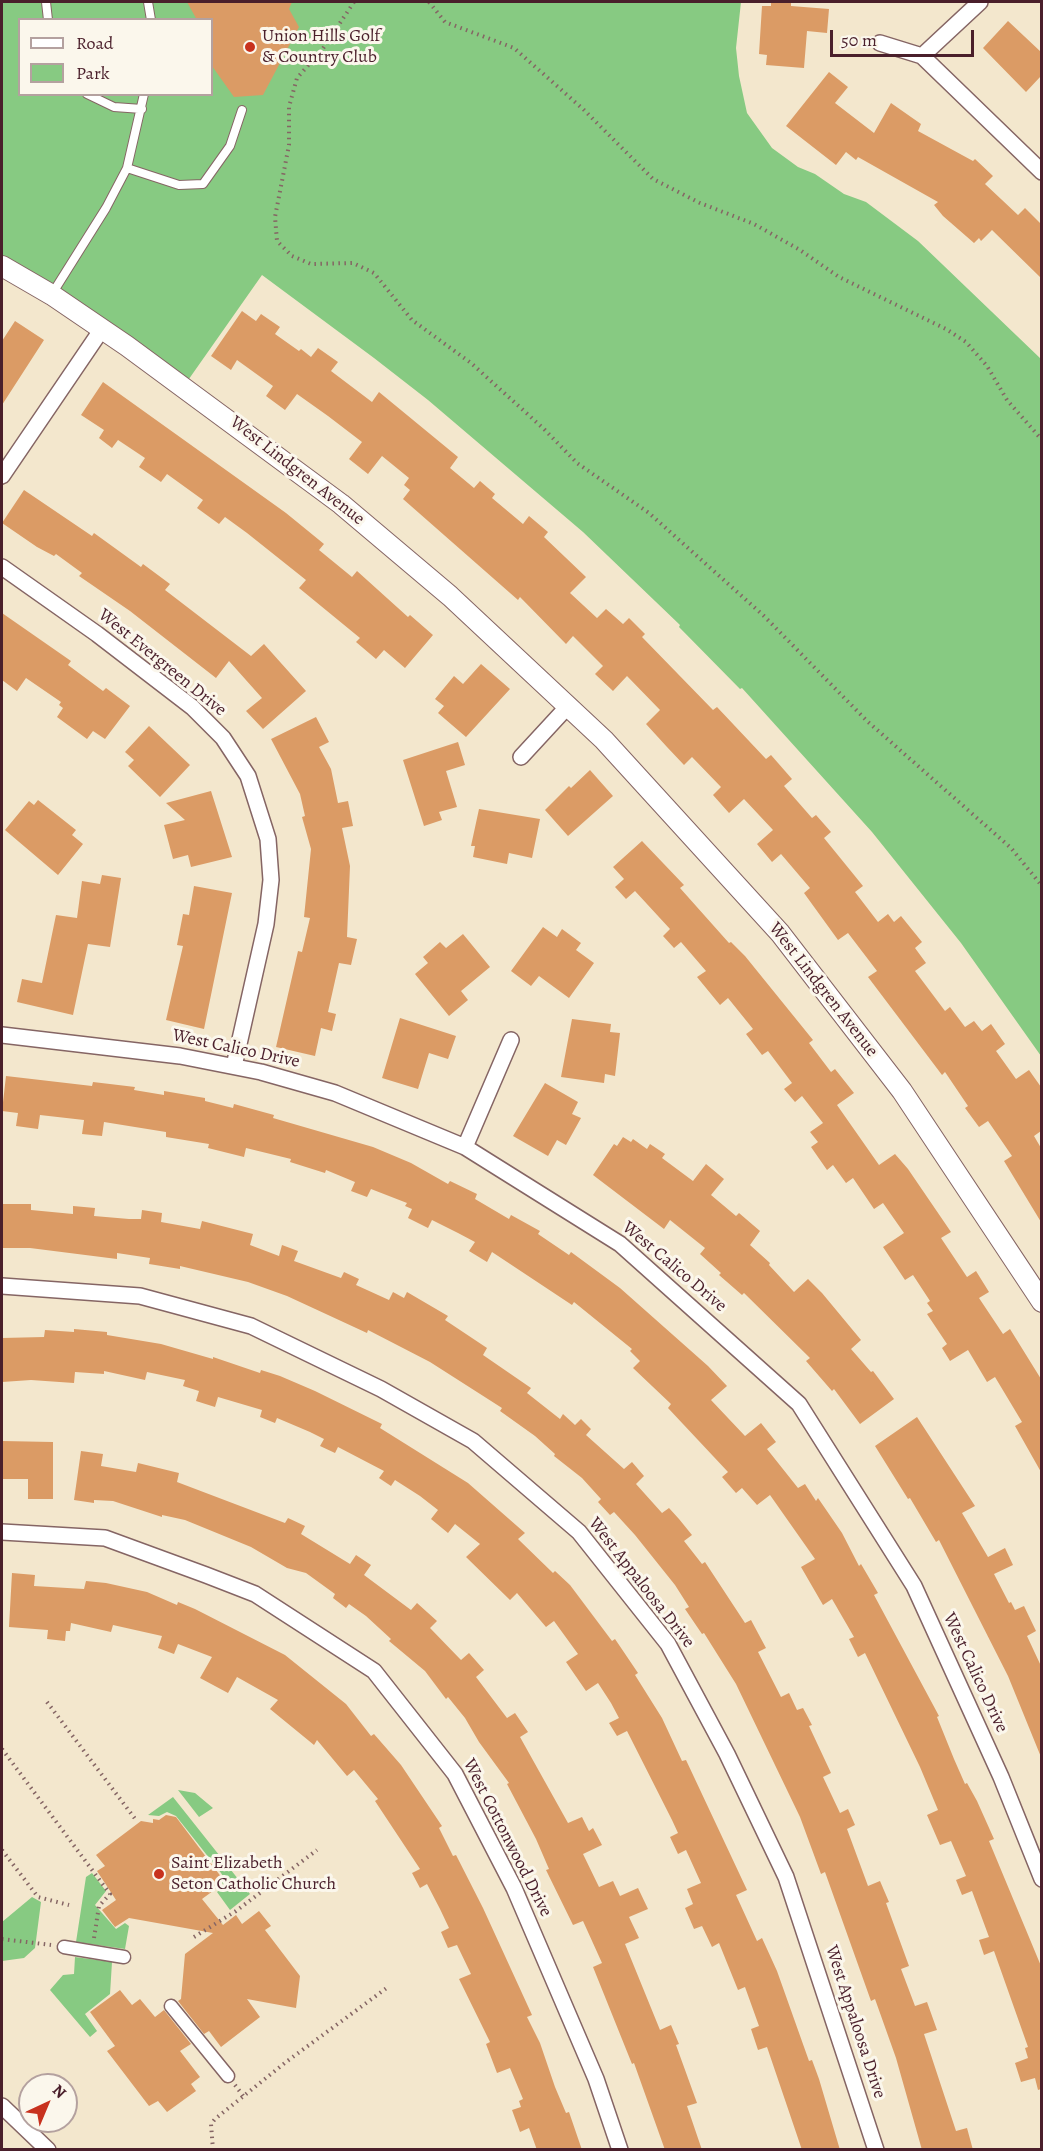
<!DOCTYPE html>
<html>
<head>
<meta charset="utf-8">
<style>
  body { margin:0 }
  #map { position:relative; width:1043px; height:2151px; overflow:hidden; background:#f3e7cd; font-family:Alegreya,serif }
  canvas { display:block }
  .frame { position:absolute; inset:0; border:3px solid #4a1f2b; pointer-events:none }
  .legend { position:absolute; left:18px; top:18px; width:195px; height:78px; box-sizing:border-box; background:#fbf7ec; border:2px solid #b4a19f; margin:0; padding:8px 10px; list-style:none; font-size:18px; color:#4a1f2b }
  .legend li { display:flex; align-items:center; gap:12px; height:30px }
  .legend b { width:30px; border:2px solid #b4a19f }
  .north { position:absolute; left:18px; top:2073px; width:60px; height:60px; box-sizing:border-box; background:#fbf7ec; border:2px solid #b4a19f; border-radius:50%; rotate:44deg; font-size:16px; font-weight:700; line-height:24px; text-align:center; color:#4a1f2b }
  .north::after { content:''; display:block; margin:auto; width:21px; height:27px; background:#c8321e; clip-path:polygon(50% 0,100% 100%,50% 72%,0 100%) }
  .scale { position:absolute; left:830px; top:30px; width:144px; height:27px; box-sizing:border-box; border:3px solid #4a1f2b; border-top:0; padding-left:8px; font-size:18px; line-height:21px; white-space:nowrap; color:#4a1f2b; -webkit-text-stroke:4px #fbf7ec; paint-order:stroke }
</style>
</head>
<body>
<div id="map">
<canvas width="1043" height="2151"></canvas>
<div class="frame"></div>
<ul class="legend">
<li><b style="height:8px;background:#fff"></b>Road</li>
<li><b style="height:16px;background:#87ca82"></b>Park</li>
</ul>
<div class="north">N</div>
<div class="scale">50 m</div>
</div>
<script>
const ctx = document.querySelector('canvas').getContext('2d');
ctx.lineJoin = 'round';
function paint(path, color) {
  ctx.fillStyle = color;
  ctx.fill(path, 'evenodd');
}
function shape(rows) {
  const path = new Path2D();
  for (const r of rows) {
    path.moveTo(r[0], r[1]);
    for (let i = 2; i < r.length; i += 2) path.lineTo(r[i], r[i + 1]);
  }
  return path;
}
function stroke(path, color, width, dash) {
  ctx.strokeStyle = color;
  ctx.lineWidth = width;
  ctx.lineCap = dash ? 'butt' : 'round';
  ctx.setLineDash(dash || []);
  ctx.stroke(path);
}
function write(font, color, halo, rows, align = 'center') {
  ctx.font = font + ' Alegreya,serif';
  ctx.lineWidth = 6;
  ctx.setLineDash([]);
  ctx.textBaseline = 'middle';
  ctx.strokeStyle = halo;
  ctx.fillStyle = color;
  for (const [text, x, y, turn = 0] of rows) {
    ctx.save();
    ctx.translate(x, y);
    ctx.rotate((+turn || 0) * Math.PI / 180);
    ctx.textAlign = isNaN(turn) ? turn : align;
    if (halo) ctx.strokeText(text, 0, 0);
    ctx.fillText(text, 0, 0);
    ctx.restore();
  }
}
const green = shape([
  [2,2,741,2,736,48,739,76,747,113,772,148,798,167,815,174,844,194,866,202,918,241,1041,359,1041,1056,961,943,872,832,742,688,740,689,679,627,680,625,583,532,428,400,374,358,262,275,184,386,2,266],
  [20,20,212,20,212,94,20,94],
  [178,1790,195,1793,213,1808,199,1817],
  [173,1797,250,1894,230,1910,217,1892,224,1886,221,1881,224,1878,221,1873,176,1816,167,1812,159,1816,148,1815],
  [92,1873,106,1891,95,1905,116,1929,125,1923,129,1926,125,1949,76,1942,86,1877],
  [32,1897,41,1902,35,1948,24,1958,2,1961,2,1922],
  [75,1957,112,1962,110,1994,85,2014,97,2031,90,2037,50,1990,63,1975,74,1974]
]);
const building = shape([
  [187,2,292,2,289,9,299,27,263,95,234,97,212,66,212,20,197,20],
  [771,2,791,2,791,6,829,9,827,33,807,31,804,68,766,65,767,55,759,54,762,6,771,6],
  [1008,21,1041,52,1041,76,1026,92,983,48],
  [829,72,848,87,835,103,874,133,891,103,921,124,918,131,973,161,975,159,993,176,985,184,1018,215,1025,208,1041,224,1041,278,992,230,981,241,979,238,974,243,943,216,934,205,938,202,858,157,856,160,846,152,836,165,786,126],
  [242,311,256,321,261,314,280,327,275,334,299,351,301,349,311,357,318,348,338,362,331,371,372,402,379,392,458,457,450,468,474,488,480,481,495,494,492,498,523,524,529,516,548,532,544,537,586,577,570,593,597,618,606,609,623,624,629,618,645,634,642,637,713,710,717,707,766,759,771,755,792,779,784,786,812,818,816,815,831,832,824,838,863,886,855,892,878,922,888,914,894,922,901,916,922,942,915,948,926,963,915,971,945,1011,950,1007,965,1027,974,1021,982,1031,991,1024,1005,1044,996,1051,1016,1079,1029,1070,1041,1087,1041,1131,1034,1136,1041,1148,1041,1222,1004,1161,1012,1156,988,1121,979,1127,965,1108,968,1106,945,1072,942,1075,868,977,877,971,848,933,838,940,804,893,810,888,781,854,772,862,757,844,773,830,744,799,729,813,713,795,721,787,692,757,684,765,667,747,646,724,660,710,627,676,613,691,595,674,603,666,573,636,566,644,520,597,518,600,403,499,410,490,404,485,409,478,382,456,368,474,349,459,362,442,328,416,297,394,285,410,266,396,273,386,237,360,231,370,211,356],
  [15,321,44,340,2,405,2,341],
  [103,382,286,513,324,544,319,550,352,577,357,571,408,617,410,615,433,635,405,668,384,650,376,659,356,642,360,638,299,588,306,580,247,533,225,517,219,524,197,508,203,500,167,474,161,482,139,467,145,458,118,440,112,448,99,438,104,430,81,415],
  [24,490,92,536,94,533,141,567,143,564,170,584,165,590,251,656,264,644,306,691,263,729,246,711,262,698,229,661,216,678,130,611,79,576,82,573,56,554,54,556,37,547,2,523],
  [2,613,71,661,68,665,103,691,106,688,130,706,105,739,93,731,87,739,57,717,63,708,59,705,61,702,26,678,17,691,2,680],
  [481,664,510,689,466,737,438,713,444,706,435,699,454,676,463,684],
  [316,717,329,742,319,747,331,769,338,803,348,801,353,826,342,828,350,866,347,937,357,939,351,965,339,963,328,1012,336,1014,332,1031,321,1028,315,1056,276,1047,298,951,302,952,310,918,304,917,311,849,302,817,305,816,300,794,271,739],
  [149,726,190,765,160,797,128,766,134,760,125,752],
  [458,742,465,765,446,771,457,807,439,812,442,820,424,826,403,760],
  [590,770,613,796,568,836,545,810,569,786,571,788],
  [211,791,232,857,191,867,188,855,173,859,164,825,185,820,166,803],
  [38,800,76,830,72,835,83,844,58,875,5,830,29,801,34,805],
  [479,809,540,819,532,858,509,853,507,864,473,857,475,846,471,846],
  [642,841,684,885,680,888,729,943,731,942,745,956,813,1040,809,1043,831,1072,835,1069,854,1093,837,1105,879,1165,895,1154,908,1169,951,1232,941,1238,967,1277,976,1271,989,1292,979,1298,1003,1334,1010,1329,1041,1379,1041,1472,1015,1426,1022,1422,995,1377,987,1382,968,1350,950,1361,942,1348,947,1344,927,1314,933,1311,927,1303,930,1301,913,1275,905,1280,883,1247,904,1233,883,1203,874,1209,853,1178,846,1183,833,1165,827,1170,811,1147,818,1142,810,1132,823,1123,802,1096,795,1102,784,1089,792,1083,768,1051,762,1055,746,1034,753,1029,728,998,720,1005,697,977,706,971,681,942,674,948,663,936,670,929,635,891,626,899,615,887,624,879,613,867],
  [102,875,121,878,110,947,88,944,73,1015,17,1002,22,979,42,983,56,915,77,918,82,881,100,884],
  [194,886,232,893,204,1029,166,1020,183,946,177,945,183,914,189,915],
  [543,927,557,937,562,929,581,943,576,950,594,963,569,998,539,976,531,986,511,971],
  [463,934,490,967,461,991,468,1000,449,1016,415,974,428,963,423,957,440,942,446,948],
  [400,1018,456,1036,448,1059,429,1053,418,1089,382,1078],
  [572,1019,611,1024,610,1032,620,1033,615,1076,605,1074,604,1083,561,1077],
  [6,1076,92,1086,93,1082,135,1087,134,1090,164,1095,164,1091,205,1098,205,1101,233,1108,234,1104,274,1115,273,1118,373,1147,411,1163,448,1184,450,1181,477,1194,475,1199,509,1219,511,1215,540,1231,538,1234,569,1255,571,1252,620,1288,708,1366,727,1386,711,1400,745,1436,761,1423,776,1442,767,1449,798,1488,805,1484,816,1501,818,1498,842,1533,859,1566,861,1564,878,1593,874,1595,939,1716,937,1717,954,1759,965,1784,967,1783,977,1801,994,1839,989,1841,1041,1966,1041,2089,1038,2090,1035,2078,1021,2082,1015,2063,1028,2058,1025,2048,1028,2047,994,1951,984,1955,979,1940,989,1937,972,1891,962,1895,956,1880,966,1876,951,1841,940,1845,927,1815,938,1810,920,1767,865,1653,858,1657,849,1639,854,1637,832,1599,823,1605,801,1567,815,1559,770,1495,757,1505,742,1488,736,1493,722,1477,728,1472,668,1408,671,1404,633,1368,640,1361,630,1351,632,1349,574,1302,572,1305,492,1252,487,1262,469,1251,475,1242,458,1233,432,1220,428,1228,408,1218,412,1209,405,1206,407,1203,371,1189,367,1197,351,1191,355,1182,326,1170,325,1173,290,1162,291,1159,246,1148,244,1157,208,1148,209,1144,166,1137,166,1132,104,1122,102,1136,82,1134,84,1120,40,1115,38,1129,16,1126,18,1113,2,1111],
  [545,1083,578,1102,572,1114,581,1118,566,1145,557,1140,548,1156,513,1136],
  [623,1137,631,1142,633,1139,647,1149,650,1144,665,1154,662,1158,693,1181,706,1164,724,1179,711,1195,736,1216,739,1213,760,1231,750,1245,770,1263,769,1265,794,1292,808,1279,822,1293,861,1340,851,1349,871,1372,873,1371,894,1399,860,1424,834,1389,832,1391,806,1361,810,1358,744,1293,742,1295,719,1275,721,1273,700,1254,705,1248,670,1220,664,1229,593,1175,614,1144,617,1146],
  [3,1204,31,1204,31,1210,73,1214,73,1206,95,1208,94,1216,129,1219,141,1219,142,1210,162,1213,161,1222,200,1229,202,1221,253,1234,250,1245,279,1256,282,1245,298,1251,294,1261,341,1278,344,1272,359,1279,356,1285,389,1300,393,1292,404,1298,407,1292,448,1316,445,1320,487,1348,483,1355,531,1388,527,1393,560,1419,563,1414,575,1425,581,1419,591,1429,586,1435,624,1469,632,1462,644,1476,636,1484,662,1513,669,1508,679,1519,692,1535,684,1541,702,1564,705,1562,745,1623,751,1620,766,1648,758,1652,781,1697,789,1693,797,1710,803,1708,812,1725,809,1726,831,1773,823,1777,840,1813,848,1809,855,1825,847,1829,868,1886,880,1881,889,1902,886,1903,909,1966,901,1969,915,2006,927,2002,937,2030,924,2034,956,2131,967,2128,973,2150,922,2150,896,2058,875,1999,871,2001,825,1872,821,1874,800,1817,736,1684,704,1633,702,1634,685,1609,689,1607,675,1585,635,1535,614,1512,610,1515,598,1502,601,1499,582,1478,554,1456,555,1454,535,1436,500,1411,502,1408,430,1362,368,1330,367,1333,287,1296,248,1282,180,1266,180,1269,149,1264,150,1258,117,1253,117,1259,30,1248,2,1248],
  [74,1329,107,1332,107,1335,161,1344,213,1359,213,1357,260,1373,261,1370,280,1376,315,1391,382,1424,380,1428,468,1483,525,1533,518,1539,553,1573,555,1571,570,1585,612,1641,615,1639,638,1673,635,1675,662,1718,682,1761,686,1760,747,1890,736,1895,757,1941,762,1938,777,1971,809,2061,812,2060,819,2079,840,2150,802,2150,767,2047,758,2050,751,2029,759,2026,745,1987,738,1990,719,1943,712,1947,702,1926,694,1929,685,1908,693,1904,687,1889,701,1883,686,1850,678,1854,670,1837,678,1833,672,1820,627,1731,617,1736,609,1723,619,1718,611,1703,598,1683,586,1691,566,1662,578,1654,554,1621,546,1627,517,1593,510,1600,466,1557,480,1544,455,1524,448,1533,431,1519,438,1510,420,1496,395,1480,391,1486,379,1478,384,1471,338,1447,335,1453,320,1446,324,1439,310,1432,277,1418,275,1423,260,1417,262,1410,218,1397,215,1407,196,1401,199,1391,183,1386,185,1380,147,1372,145,1380,104,1371,104,1374,75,1372,74,1383,31,1380,2,1382,2,1338,44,1337,45,1330,74,1332],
  [917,1417,975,1506,962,1513,988,1557,1005,1548,1013,1565,994,1574,1009,1603,1011,1602,1015,1610,1024,1606,1036,1631,1027,1636,1041,1666,1041,1757,1008,1676,939,1540,936,1542,910,1498,908,1499,875,1446],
  [2,1441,53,1442,53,1499,28,1499,28,1479,2,1479],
  [81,1451,103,1454,101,1466,136,1472,138,1463,179,1473,177,1482,285,1523,288,1518,305,1526,301,1534,350,1564,356,1555,371,1565,364,1575,411,1610,417,1603,437,1621,430,1628,461,1660,469,1653,484,1670,476,1677,507,1718,515,1713,528,1732,520,1737,568,1823,582,1817,589,1831,593,1828,602,1845,583,1854,599,1887,613,1881,620,1896,638,1888,648,1909,629,1917,639,1938,625,1944,660,2030,671,2025,679,2044,676,2045,697,2103,687,2106,702,2150,665,2150,634,2063,632,2064,593,1967,602,1963,583,1921,573,1925,546,1870,549,1869,536,1839,507,1784,509,1783,479,1742,465,1718,448,1697,446,1699,425,1671,389,1641,391,1639,366,1616,349,1604,346,1608,333,1598,335,1594,306,1573,287,1568,251,1547,185,1520,162,1515,162,1517,113,1501,94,1500,94,1503,74,1500],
  [12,1573,35,1575,34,1586,84,1589,86,1581,106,1583,147,1592,177,1605,178,1602,195,1609,285,1655,346,1704,371,1736,374,1734,401,1765,442,1826,439,1828,453,1856,456,1855,483,1908,532,2015,527,2017,540,2043,555,2087,566,2113,569,2112,582,2150,537,2150,529,2128,520,2132,512,2110,521,2107,519,2101,523,2099,510,2068,497,2073,486,2044,490,2042,459,1979,471,1974,457,1945,448,1948,441,1932,449,1928,440,1909,427,1884,420,1888,412,1873,420,1869,375,1801,378,1799,354,1770,347,1776,317,1740,314,1745,270,1709,278,1700,237,1677,228,1693,200,1678,212,1657,178,1644,174,1654,158,1648,162,1636,113,1625,111,1632,71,1623,70,1631,66,1631,65,1641,47,1639,48,1630,9,1627],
  [166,1815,176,1817,222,1878,218,1880,221,1885,202,1899,223,1925,236,1915,242,1924,259,1911,271,1926,265,1930,300,1976,296,2008,247,1999,260,2017,221,2047,209,2031,204,2034,178,2001,181,1999,185,1954,213,1933,129,1918,115,1927,102,1910,116,1900,97,1871,105,1866,96,1855,141,1821,153,1823,153,1819,159,1820],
  [120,1990,132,2005,140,1999,155,2017,164,2010,191,2044,180,2051,200,2077,191,2084,196,2091,167,2112,158,2101,149,2106,107,2051,115,2046,90,2012]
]);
const path = shape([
  [354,2,322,50,297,78,289,107,289,145,275,217,277,241,292,256,311,264,353,263,374,273,412,320,471,363,544,429,577,463,649,513,764,616,867,721,1011,848,1042,886],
  [429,2,445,22,514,48,583,109,653,179,700,203,754,224,800,250,839,277,946,329,966,342,987,366,1007,400,1042,440],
  [47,1702,136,1820],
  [2,1749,110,1894,99,1906,94,1938],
  [2,1850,38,1897,69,1905],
  [194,1937,236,1911,317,1850],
  [2,1939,51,1945],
  [235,2085,244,2097],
  [213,2150,211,2124,215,2119,286,2062,388,1987]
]);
const service = shape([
  [46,2,48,20],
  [148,2,151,20],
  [87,94,114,107,142,109],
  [127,168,179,185,203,184,230,146,242,110],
  [52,294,106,208,127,168,144,94]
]);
const pedestrian = shape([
  [64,1947,124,1957],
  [171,2006,228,2076]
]);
const minor = shape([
  [880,43,922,56,1042,172],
  [922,56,980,2],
  [2,476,102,329],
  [2,567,97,634,192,707,223,738,248,776,268,839,271,880,266,924,234,1066],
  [521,757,569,705],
  [2,1035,180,1056,261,1072,335,1093,465,1147,620,1244,799,1404,914,1586,1001,1777,1042,1879],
  [465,1147,511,1040],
  [2,1286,140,1296,251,1326,381,1389,473,1441,579,1532,668,1644,727,1754,786,1877,876,2150],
  [2,1532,105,1538,206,1575,255,1594,374,1671,455,1774,514,1888,596,2079,620,2150],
  [2,2106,48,2150]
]);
const tertiary = shape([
  [2,266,52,295,127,346,341,504,450,596,604,740,780,933,902,1091,1042,1302]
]);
const markers = [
  [250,47,6,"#c8321e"],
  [159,1874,6,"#c8321e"]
];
const poiNames = [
  ["Union Hills Golf",262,37],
  ["& Country Club",262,58],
  ["Saint Elizabeth",171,1864],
  ["Seton Catholic Church",171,1885]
];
const streetNames = [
  ["West Lindgren Avenue",297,471,38],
  ["West Evergreen Drive",162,663,39],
  ["West Lindgren Avenue",823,990,52],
  ["West Calico Drive",236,1049,12],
  ["West Calico Drive",674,1267,40],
  ["West Appaloosa Drive",641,1583,52],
  ["West Calico Drive",975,1673,65],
  ["West Cottonwood Drive",507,1838,63],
  ["West Appaloosa Drive",855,2022,72]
];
paint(green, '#87ca82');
paint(building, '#db9b65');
stroke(service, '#856564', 10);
stroke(pedestrian, '#856564', 15);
stroke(minor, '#856564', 18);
stroke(tertiary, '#856564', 22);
stroke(path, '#856564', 4, [1.5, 4.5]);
stroke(service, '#fff', 8);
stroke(pedestrian, '#fff', 12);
stroke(minor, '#fff', 15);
stroke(tertiary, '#fff', 20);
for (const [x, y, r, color] of markers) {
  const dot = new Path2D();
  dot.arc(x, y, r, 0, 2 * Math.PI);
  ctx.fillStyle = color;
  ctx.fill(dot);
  stroke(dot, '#fbf7ec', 2);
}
write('18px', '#4a1f2b', '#fbf7ec', poiNames, 'left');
write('18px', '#4a1f2b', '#fbf7ec', streetNames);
</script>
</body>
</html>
